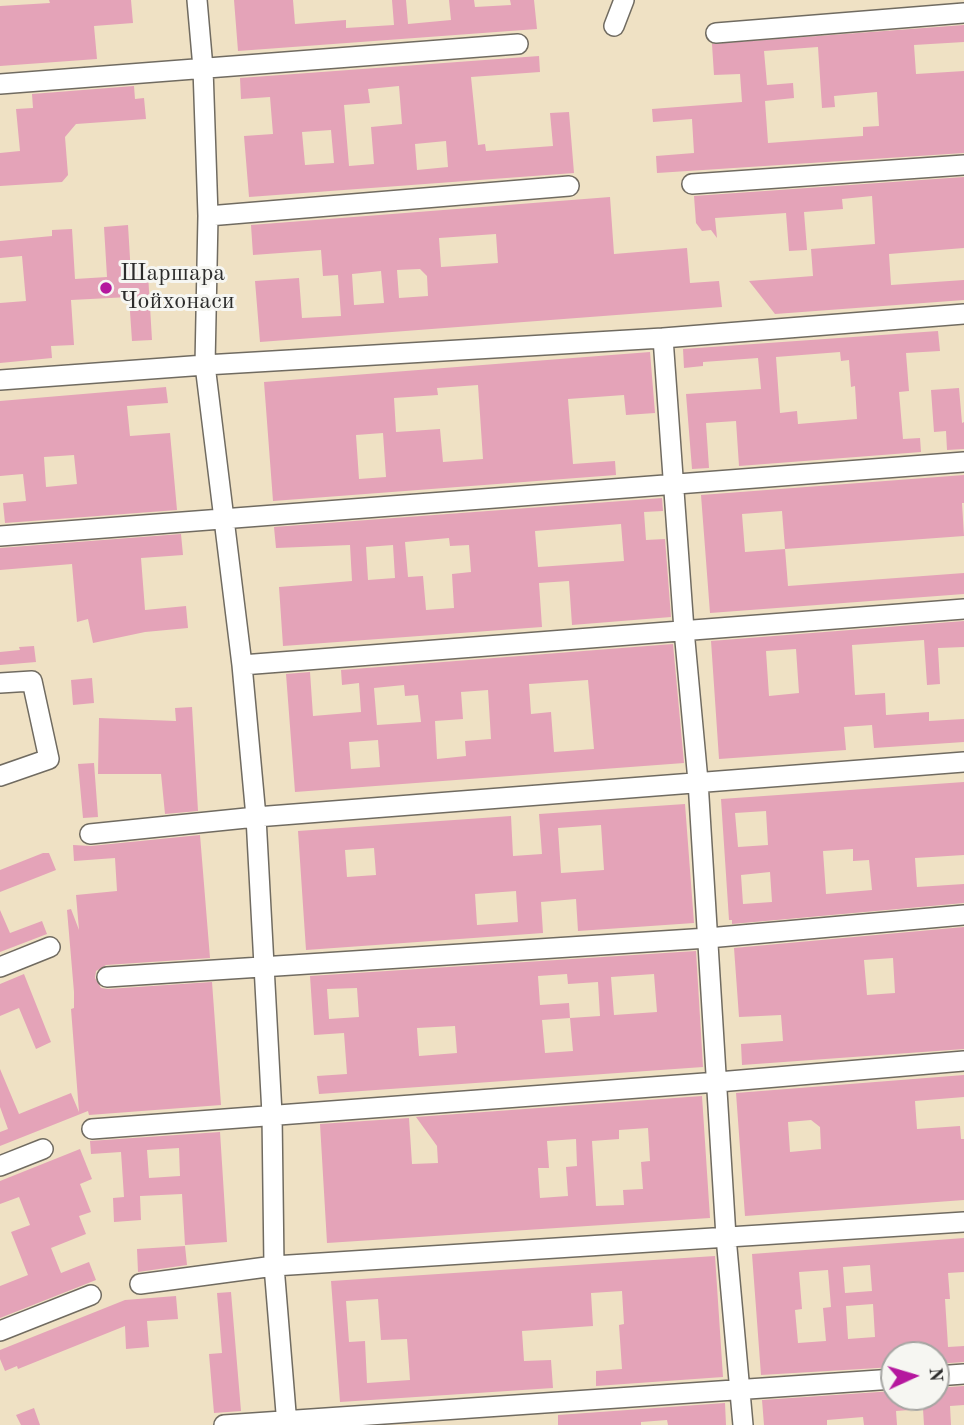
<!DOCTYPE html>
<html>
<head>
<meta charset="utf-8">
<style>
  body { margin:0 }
  #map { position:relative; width:964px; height:1425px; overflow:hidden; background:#efe1c4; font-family:"Old Standard TT",serif }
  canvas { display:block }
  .north { position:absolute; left:880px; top:1341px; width:70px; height:70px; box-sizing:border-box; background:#f6f6f2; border:2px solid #a5a5a2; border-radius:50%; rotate:86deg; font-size:19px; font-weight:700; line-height:28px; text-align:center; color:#2b2b2b }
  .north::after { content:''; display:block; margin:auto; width:24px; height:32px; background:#b5179e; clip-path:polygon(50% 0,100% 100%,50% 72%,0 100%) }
</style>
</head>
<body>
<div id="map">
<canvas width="964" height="1425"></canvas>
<div class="north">N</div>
</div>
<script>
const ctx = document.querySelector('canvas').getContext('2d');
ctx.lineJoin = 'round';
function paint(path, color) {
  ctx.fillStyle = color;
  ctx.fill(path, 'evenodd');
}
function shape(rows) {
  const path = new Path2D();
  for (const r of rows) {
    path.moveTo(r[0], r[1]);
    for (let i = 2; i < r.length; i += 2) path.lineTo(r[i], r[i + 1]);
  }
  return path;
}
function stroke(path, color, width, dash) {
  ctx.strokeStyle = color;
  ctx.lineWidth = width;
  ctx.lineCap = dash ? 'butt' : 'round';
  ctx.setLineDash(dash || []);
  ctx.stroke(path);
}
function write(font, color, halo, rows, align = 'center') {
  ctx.font = font + ' "Old Standard TT",serif';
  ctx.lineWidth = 6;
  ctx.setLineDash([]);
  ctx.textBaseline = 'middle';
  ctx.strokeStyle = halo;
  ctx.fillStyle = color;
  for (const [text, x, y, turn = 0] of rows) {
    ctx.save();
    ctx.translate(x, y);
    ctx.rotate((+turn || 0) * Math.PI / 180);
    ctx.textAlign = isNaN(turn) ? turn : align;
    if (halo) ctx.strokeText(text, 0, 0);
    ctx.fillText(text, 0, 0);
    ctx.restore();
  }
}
const building = shape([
  [49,0,131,0,133,23,94,26,97,59,0,66,0,6,50,3],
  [234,0,293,0,295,24,346,20,346,28,394,25,392,0,406,0,408,24,451,20,449,0,474,0,475,7,511,5,510,0,534,0,537,29,238,51],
  [964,25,964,42,914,45,916,74,964,71,964,153,657,173,656,156,694,153,692,119,653,122,652,109,742,102,740,74,714,75,712,44],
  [818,47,822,108,835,107,834,96,877,92,879,126,863,127,863,136,768,143,765,101,794,98,793,83,767,85,764,51],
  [539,56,540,72,471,77,478,145,485,144,486,151,553,146,550,113,569,112,574,173,249,197,244,136,273,134,270,97,241,99,240,78],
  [399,86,402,124,371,127,374,164,349,166,344,105,370,103,368,89],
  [331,130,334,163,305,165,302,132],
  [446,141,448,167,417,170,415,144],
  [134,86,135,99,144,98,146,119,76,124,65,137,68,175,62,182,0,186,0,153,20,151,16,109,33,108,32,94],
  [964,177,964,248,889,254,891,285,964,280,964,300,775,314,749,281,813,276,811,249,875,244,872,196,842,199,843,209,804,212,807,250,789,251,786,213,715,218,717,238,711,230,702,231,696,223,694,196],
  [610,197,614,254,687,248,690,283,719,281,722,307,260,342,255,281,299,278,302,318,341,316,338,275,323,276,321,250,253,255,251,225],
  [496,234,498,263,441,267,439,238],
  [420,269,427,276,428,296,399,298,397,270],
  [381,271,384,303,354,305,352,274],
  [128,225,131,275,148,274,152,340,132,341,129,297,71,300,74,345,51,346,52,358,0,363,0,303,26,301,22,256,0,258,0,241,52,236,52,230,72,229,75,279,107,277,104,227],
  [938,331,940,351,906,353,909,391,899,392,903,439,920,438,921,452,739,466,736,421,706,423,709,468,692,469,686,394,761,389,758,358,703,362,703,366,684,368,683,349],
  [840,352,841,361,849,360,851,387,855,386,857,419,798,424,797,411,780,413,776,357],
  [650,352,655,413,626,415,624,395,568,399,573,464,615,461,616,475,273,501,264,382],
  [478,385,483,459,443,462,440,429,396,432,394,398,438,395,437,388],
  [383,433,386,477,359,479,356,435],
  [166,387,168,403,127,406,130,436,170,433,177,510,5,523,3,503,26,501,23,474,0,476,0,401],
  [74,455,77,484,46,487,44,457],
  [959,388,962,423,964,422,964,449,947,450,946,431,934,432,931,390],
  [964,475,964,503,962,503,964,536,785,549,788,586,964,573,964,594,710,613,701,495],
  [782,511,785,549,745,552,742,514],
  [662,498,663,511,644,512,646,540,665,539,671,617,572,625,569,581,539,583,542,627,283,646,279,587,352,581,350,545,276,548,274,527],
  [621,524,624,561,538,567,535,531],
  [449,538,450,546,469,545,471,572,452,574,454,608,426,610,423,576,408,577,405,542],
  [393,545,395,578,368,580,366,547],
  [181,534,183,555,141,558,145,610,186,606,188,628,145,632,93,643,88,619,77,622,72,564,0,570,0,548],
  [964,621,964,647,938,648,940,684,927,685,924,640,852,645,855,695,885,693,886,715,929,712,929,721,964,719,964,742,874,748,872,725,844,727,846,750,719,759,711,641],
  [796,649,799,693,769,696,766,651],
  [673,644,684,763,295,792,286,674,310,672,313,716,361,712,359,683,342,685,341,670],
  [588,680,594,749,554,752,551,712,531,714,529,684],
  [404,685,405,696,418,695,421,722,377,725,374,688],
  [488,690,491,739,465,741,466,756,437,759,435,721,463,719,461,692],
  [378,740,380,767,351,769,349,742],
  [34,646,36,662,0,665,0,652,20,650,19,647],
  [92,678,94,703,73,705,71,680],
  [192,707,198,811,165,814,161,774,98,774,99,718,176,721,175,708],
  [94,763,98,817,83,818,78,764],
  [964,782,964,855,915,858,917,887,964,884,964,903,732,924,732,920,729,920,721,799],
  [766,811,768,845,738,847,735,813],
  [853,849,853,861,869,860,872,890,826,894,823,851],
  [770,872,772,902,743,904,741,875],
  [685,804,694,923,578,931,576,899,541,902,543,933,306,950,298,831,511,816,513,856,542,854,539,814],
  [601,825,604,870,561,873,558,828],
  [374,848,376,875,347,877,345,850],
  [516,891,518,922,477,925,475,894],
  [200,835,210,958,106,965,96,971,95,978,101,988,108,989,212,982,221,1105,89,1115,88,1111,0,1146,0,1132,8,1129,0,1107,0,1069,19,1114,71,1093,79,1112,71,1009,74,1008,74,992,67,910,71,909,79,930,76,895,117,891,115,858,74,861,73,845,91,846],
  [43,853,49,853,56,870,0,892,0,870],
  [0,910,10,933,42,921,47,934,0,952],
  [964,927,964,1049,742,1065,741,1044,783,1041,781,1015,739,1017,734,948],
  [893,958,895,993,867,995,864,960],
  [696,951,703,1067,319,1094,317,1076,347,1074,344,1033,314,1035,310,976],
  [567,974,568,984,598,982,600,1016,570,1018,569,1003,540,1005,538,976],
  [654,974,657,1012,614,1015,611,977],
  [357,988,359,1017,329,1019,327,989],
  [570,1018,573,1051,545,1053,542,1020],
  [455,1026,457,1053,419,1056,417,1028],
  [24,974,51,1042,36,1049,19,1008,0,1016,0,984],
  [964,1075,964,1097,915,1101,917,1129,960,1126,961,1139,964,1139,964,1200,745,1216,736,1093],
  [811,1120,820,1127,821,1149,790,1152,788,1122],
  [702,1096,710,1218,327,1243,320,1124,409,1118,412,1164,438,1163,437,1146,416,1117],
  [648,1128,650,1161,641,1162,643,1189,623,1190,624,1205,596,1206,592,1141,619,1139,619,1130],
  [576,1139,577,1166,566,1167,568,1196,540,1198,538,1168,549,1168,547,1141],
  [220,1132,227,1242,185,1245,182,1194,140,1196,141,1220,114,1222,113,1198,124,1197,121,1152,91,1154,90,1141],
  [179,1148,180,1176,149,1178,147,1150],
  [80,1149,92,1179,80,1184,91,1212,79,1216,86,1234,51,1248,61,1273,89,1262,96,1280,0,1318,0,1286,28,1275,11,1232,30,1225,19,1197,0,1204,0,1181],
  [964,1238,964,1272,948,1273,950,1299,945,1299,948,1347,964,1346,964,1362,936,1364,936,1355,894,1355,894,1367,761,1375,752,1254],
  [870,1265,872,1291,845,1293,843,1267],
  [828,1270,831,1307,823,1308,826,1341,798,1343,795,1310,802,1309,799,1272],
  [873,1304,875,1337,848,1339,846,1306],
  [185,1246,187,1265,138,1272,137,1249],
  [715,1256,723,1377,596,1386,596,1371,622,1369,619,1325,624,1324,622,1291,591,1293,593,1326,522,1331,524,1361,551,1360,553,1388,340,1402,331,1281],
  [378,1299,381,1340,407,1339,410,1380,367,1383,365,1341,349,1342,346,1301],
  [231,1292,241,1411,214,1413,209,1354,222,1353,217,1293],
  [176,1296,178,1319,147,1321,149,1347,126,1349,125,1326,18,1369,17,1366,5,1371,0,1359,0,1350,125,1300],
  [964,1386,964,1405,950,1406,951,1425,924,1425,923,1409,896,1411,897,1425,864,1425,863,1417,827,1420,827,1425,764,1425,762,1400,894,1391,894,1397,936,1397,936,1388],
  [725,1403,726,1425,668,1425,667,1420,641,1422,641,1425,558,1425,558,1415],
  [34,1408,40,1425,21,1425,16,1415]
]);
const minor = shape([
  [197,0,203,68,208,216,205,365,242,665,256,817,272,1114,274,1266,287,1425],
  [614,26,624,0],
  [716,33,964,13],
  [0,84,518,44],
  [692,184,964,165],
  [208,216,569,186],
  [663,338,684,630,698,781,726,1237,743,1425],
  [0,380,205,365,663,338,964,314],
  [0,536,964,462],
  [242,665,964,609],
  [0,683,32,681,49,759,0,776],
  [90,834,256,817,964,762],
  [0,967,50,947],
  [107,977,708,938,964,915],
  [92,1129,718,1082,964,1061],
  [0,1166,43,1149],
  [140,1284,274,1266,964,1222],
  [0,1331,91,1295],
  [936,1376,964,1374],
  [224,1425,894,1379]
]);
const markers = [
  [106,288,7,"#b5179e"]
];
const poiNames = [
  ["Шаршара",120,274],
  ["Чойхонаси",120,302]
];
paint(building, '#e4a3b8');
stroke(minor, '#706b61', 22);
stroke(minor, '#fff', 19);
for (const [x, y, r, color] of markers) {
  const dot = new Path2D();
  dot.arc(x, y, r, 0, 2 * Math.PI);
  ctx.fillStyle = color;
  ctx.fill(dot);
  stroke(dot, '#f6f6f2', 2.5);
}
write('24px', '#2b2b2b', '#f6f6f2', poiNames, 'left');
</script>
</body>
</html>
